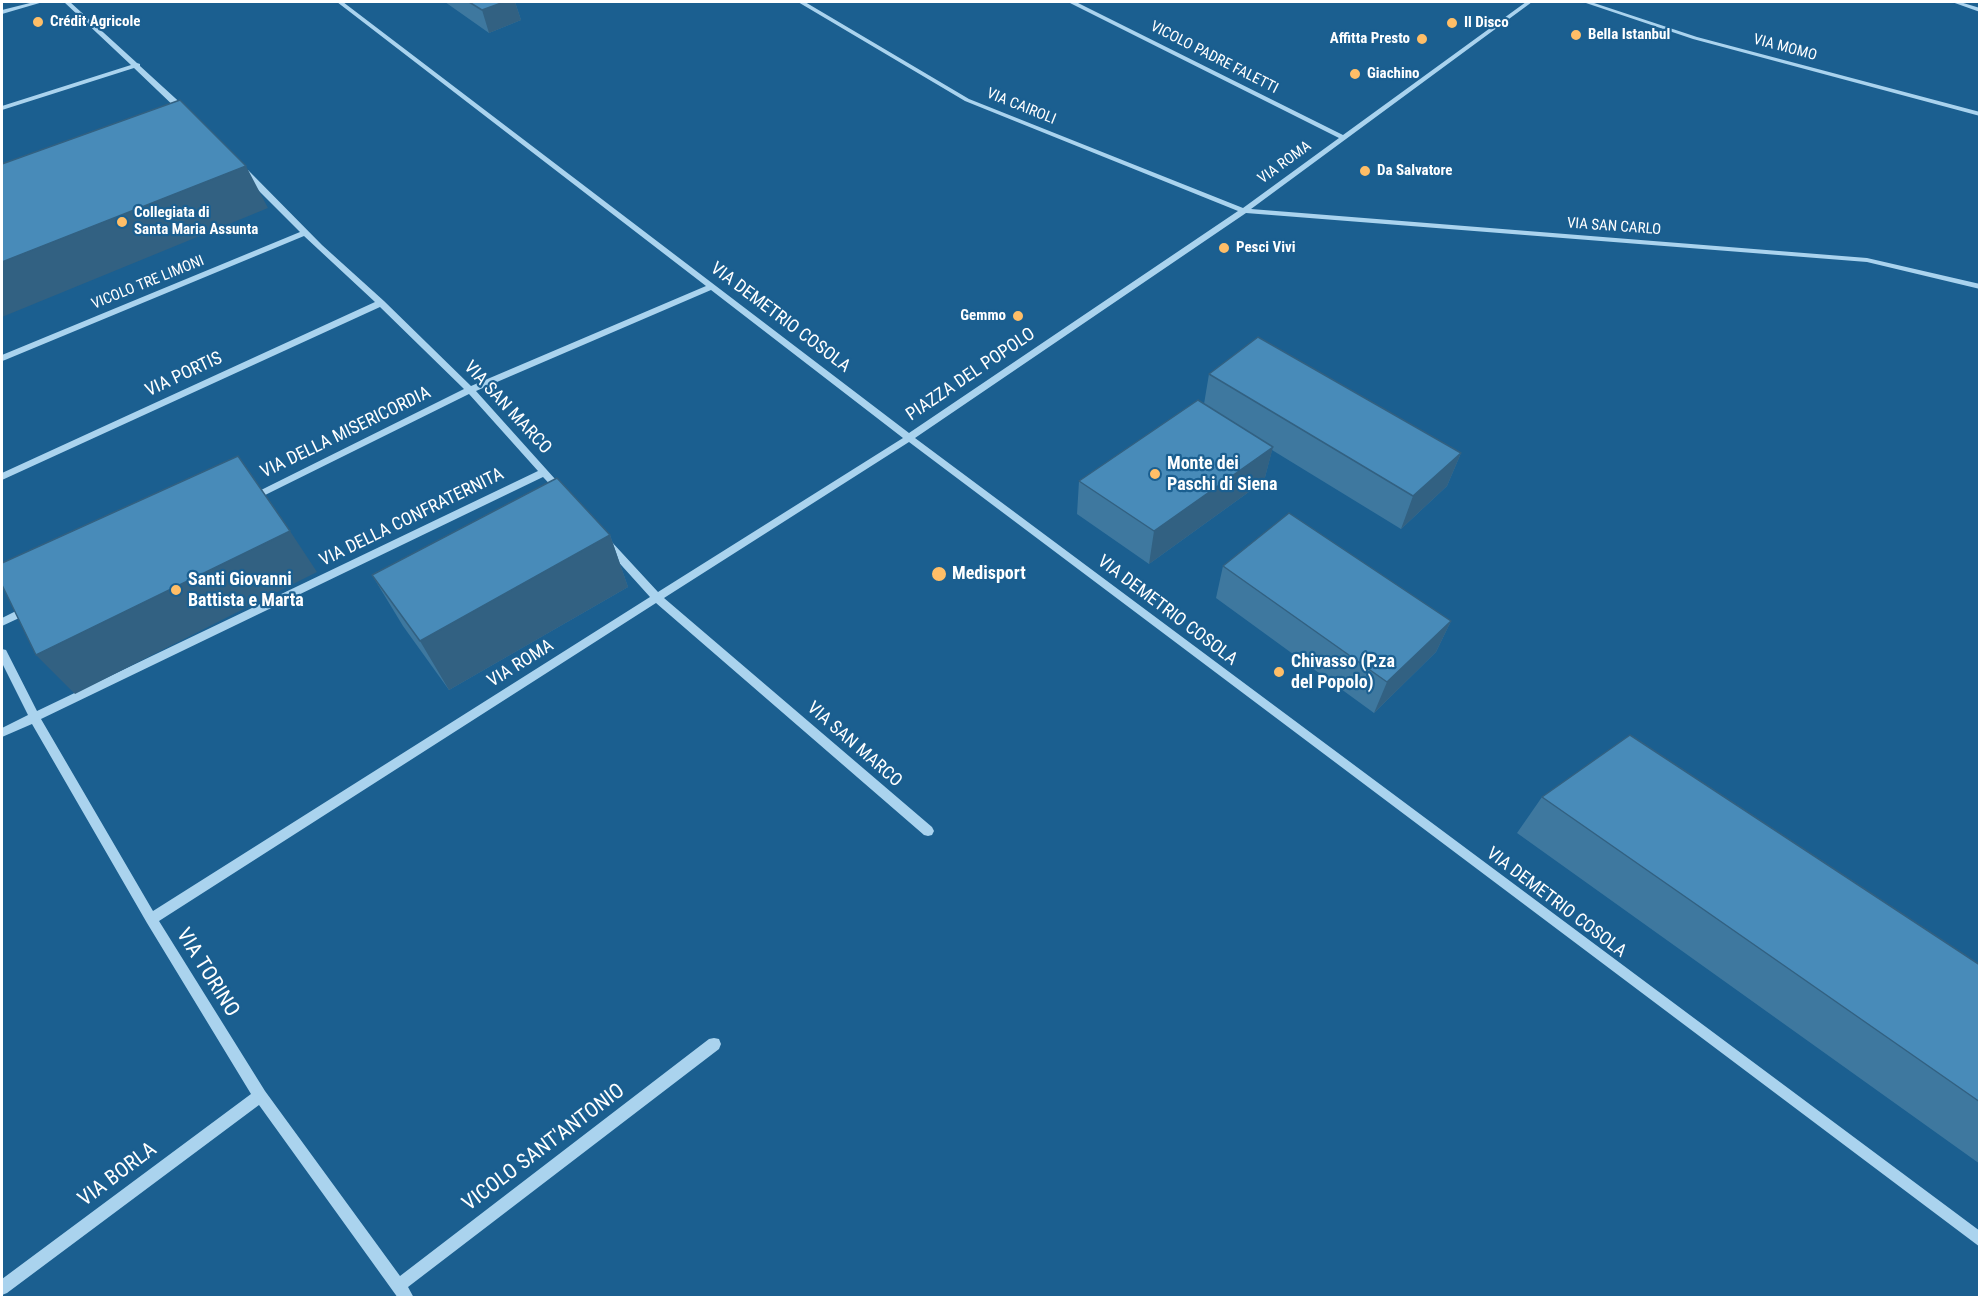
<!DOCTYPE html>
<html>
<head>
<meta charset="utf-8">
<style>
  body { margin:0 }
  #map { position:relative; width:1981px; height:1299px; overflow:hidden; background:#1b5f90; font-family:"Roboto Condensed",sans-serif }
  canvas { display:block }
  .frame { position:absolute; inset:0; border:3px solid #fff; pointer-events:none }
</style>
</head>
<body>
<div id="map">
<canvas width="1981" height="1299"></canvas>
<div class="frame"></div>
</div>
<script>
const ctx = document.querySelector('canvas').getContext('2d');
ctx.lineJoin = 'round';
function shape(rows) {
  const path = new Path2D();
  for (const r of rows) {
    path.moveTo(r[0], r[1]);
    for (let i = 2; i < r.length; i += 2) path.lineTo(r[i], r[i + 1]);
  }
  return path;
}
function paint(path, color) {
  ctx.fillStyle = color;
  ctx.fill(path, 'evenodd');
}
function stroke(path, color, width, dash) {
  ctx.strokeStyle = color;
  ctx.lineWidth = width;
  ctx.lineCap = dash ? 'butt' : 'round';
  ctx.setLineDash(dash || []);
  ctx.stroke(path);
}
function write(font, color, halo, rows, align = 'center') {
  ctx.font = font + ' "Roboto Condensed",sans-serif';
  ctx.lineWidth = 4.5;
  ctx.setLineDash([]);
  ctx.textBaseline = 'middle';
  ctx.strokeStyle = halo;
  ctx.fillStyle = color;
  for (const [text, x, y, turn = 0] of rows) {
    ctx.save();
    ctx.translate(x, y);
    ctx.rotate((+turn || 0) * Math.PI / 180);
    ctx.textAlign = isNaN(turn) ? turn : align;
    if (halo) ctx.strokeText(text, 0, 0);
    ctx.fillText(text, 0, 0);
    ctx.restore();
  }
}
const minor = shape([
  [34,2,43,2,2,14,2,10,34,2],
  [64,2,70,2,137,63,140,64,140,66,186,108,186,112,180,112,134,68,2,110,2,106,131,65,64,2],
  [337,2,343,2,909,433,1238,211,965,101,798,2,805,2,969,99,1243,208,1339,138,1070,3,1069,2,1076,2,1343,135,1526,2,1532,2,1251,209,1867,258,1980,284,1980,289,1867,262,1246,213,915,438,1980,1231,1980,1247,909,442,664,598,932,827,934,831,932,835,928,836,924,835,656,603,159,921,265,1091,400,1276,709,1039,714,1038,719,1039,721,1044,719,1049,408,1287,414,1298,398,1298,259,1105,7,1293,2,1295,2,1279,251,1094,147,923,32,724,2,737,2,728,28,715,2,663,2,649,6,650,37,711,538,471,469,394,255,500,249,500,247,498,249,496,464,389,380,307,2,480,2,473,375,302,304,236,5,360,2,361,2,355,300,232,242,174,242,170,248,170,322,245,384,301,471,386,706,286,337,2],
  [711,290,903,438,658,592,610,540,604,540,602,543,604,546,650,597,153,911,41,719,543,477,558,493,564,493,566,491,564,489,476,391,711,290],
  [1583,2,1591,2,1697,37,1980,112,1980,116,1693,39,1583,2],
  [1952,2,1960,2,1980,8,1980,12,1952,2],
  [28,605,32,606,33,609,32,612,2,626,2,618,28,605]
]);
const wall = shape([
  [445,2,515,2,521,20,489,33],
  [1209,374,1461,453,1447,486,1401,529,1272,450,1264,481,1149,564,1077,514,1079,481,1204,404],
  [610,535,628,587,449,690,403,626,372,575],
  [1223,566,1451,621,1436,652,1374,713,1216,598],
  [1542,797,1980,965,1980,1164,1517,833]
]);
const shadedWall = shape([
  [504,2,515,2,521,20,489,33,482,10],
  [246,166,268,208,2,317,2,262],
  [1273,447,1264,481,1149,564,1154,531],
  [1461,453,1447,486,1401,529,1413,496],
  [290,531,317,572,75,694,36,655],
  [610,535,628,587,449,690,420,641],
  [1451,621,1436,652,1374,713,1387,682]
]);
const building = shape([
  [469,2,504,2,482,10,469,2],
  [180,100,246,166,2,262,2,164,180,100],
  [1258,337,1461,453,1413,496,1209,374,1258,337],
  [1198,400,1273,447,1154,531,1079,481,1198,400],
  [238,456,290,531,36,655,2,585,2,563,238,456],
  [557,478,610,535,420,641,372,575,557,478],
  [1289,513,1451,621,1387,682,1223,566,1289,513],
  [1630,735,1980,965,1980,1102,1542,797,1630,735]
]);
const markers = [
  [38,22,6,"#ffbe67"],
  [1452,23,6,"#ffbe67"],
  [1576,35,6,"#ffbe67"],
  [1422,39,6,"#ffbe67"],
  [1355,74,6,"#ffbe67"],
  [1365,171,6,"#ffbe67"],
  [122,222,6,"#ffbe67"],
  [1224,248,6,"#ffbe67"],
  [1018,316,6,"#ffbe67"],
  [1155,474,6,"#ffbe67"],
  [939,574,8,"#ffbe67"],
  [176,590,6,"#ffbe67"],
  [1279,672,6,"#ffbe67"]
];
const farPoinames = [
  ["Crédit Agricole",50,22],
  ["Il Disco",1464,23],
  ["Bella Istanbul",1588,35],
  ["Affitta Presto",1410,39,"right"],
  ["Giachino",1367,74],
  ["Da Salvatore",1377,171],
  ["Collegiata di",134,213],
  ["Santa Maria Assunta",134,230],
  ["Pesci Vivi",1236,248],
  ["Gemmo",1006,316,"right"]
];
const farStreetnames = [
  ["VIA MOMO",1785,48,15],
  ["VICOLO PADRE FALETTI",1214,58,27],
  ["VIA CAIROLI",1021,107,22],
  ["VIA ROMA",1285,163,-36],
  ["VIA SAN CARLO",1614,227,4],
  ["VICOLO TRE LIMONI",148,283,-22]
];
const streetNames = [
  ["VIA DEMETRIO COSOLA",780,318,37],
  ["VIA PORTIS",184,375,-25],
  ["PIAZZA DEL POPOLO",971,375,-34],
  ["VIA SAN MARCO",507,408,47],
  ["VIA DELLA MISERICORDIA",346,433,-26],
  ["VIA DELLA CONFRATERNITA",412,518,-26],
  ["VIA DEMETRIO COSOLA",1167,611,37],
  ["VIA ROMA",521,664,-32],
  ["VIA SAN MARCO",854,745,41],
  ["VIA DEMETRIO COSOLA",1556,903,37]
];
const poiNames = [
  ["Monte dei",1167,464],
  ["Paschi di Siena",1167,485],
  ["Medisport",952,574],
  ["Santi Giovanni",188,580],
  ["Battista e Marta",188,601],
  ["Chivasso (P.za",1291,662],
  ["del Popolo)",1291,683]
];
const nearStreetnames = [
  ["VIA TORINO",207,973,58],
  ["VICOLO SANT'ANTONIO",544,1148,-37],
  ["VIA BORLA",118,1175,-37]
];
paint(minor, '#aad3ee');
paint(wall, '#3e789f');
paint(shadedWall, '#326182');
paint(building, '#488bb9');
stroke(building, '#326182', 1.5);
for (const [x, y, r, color] of markers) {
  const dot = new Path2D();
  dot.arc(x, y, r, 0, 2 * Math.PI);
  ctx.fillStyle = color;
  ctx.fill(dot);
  stroke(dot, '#1b5f90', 2);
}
write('bold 15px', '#fff', '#1b5f90', farPoinames, 'left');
write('15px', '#fff', '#1b5f90', farStreetnames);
write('18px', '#fff', '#1b5f90', streetNames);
write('bold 18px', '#fff', '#1b5f90', poiNames, 'left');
write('21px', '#fff', '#1b5f90', nearStreetnames);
</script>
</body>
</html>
